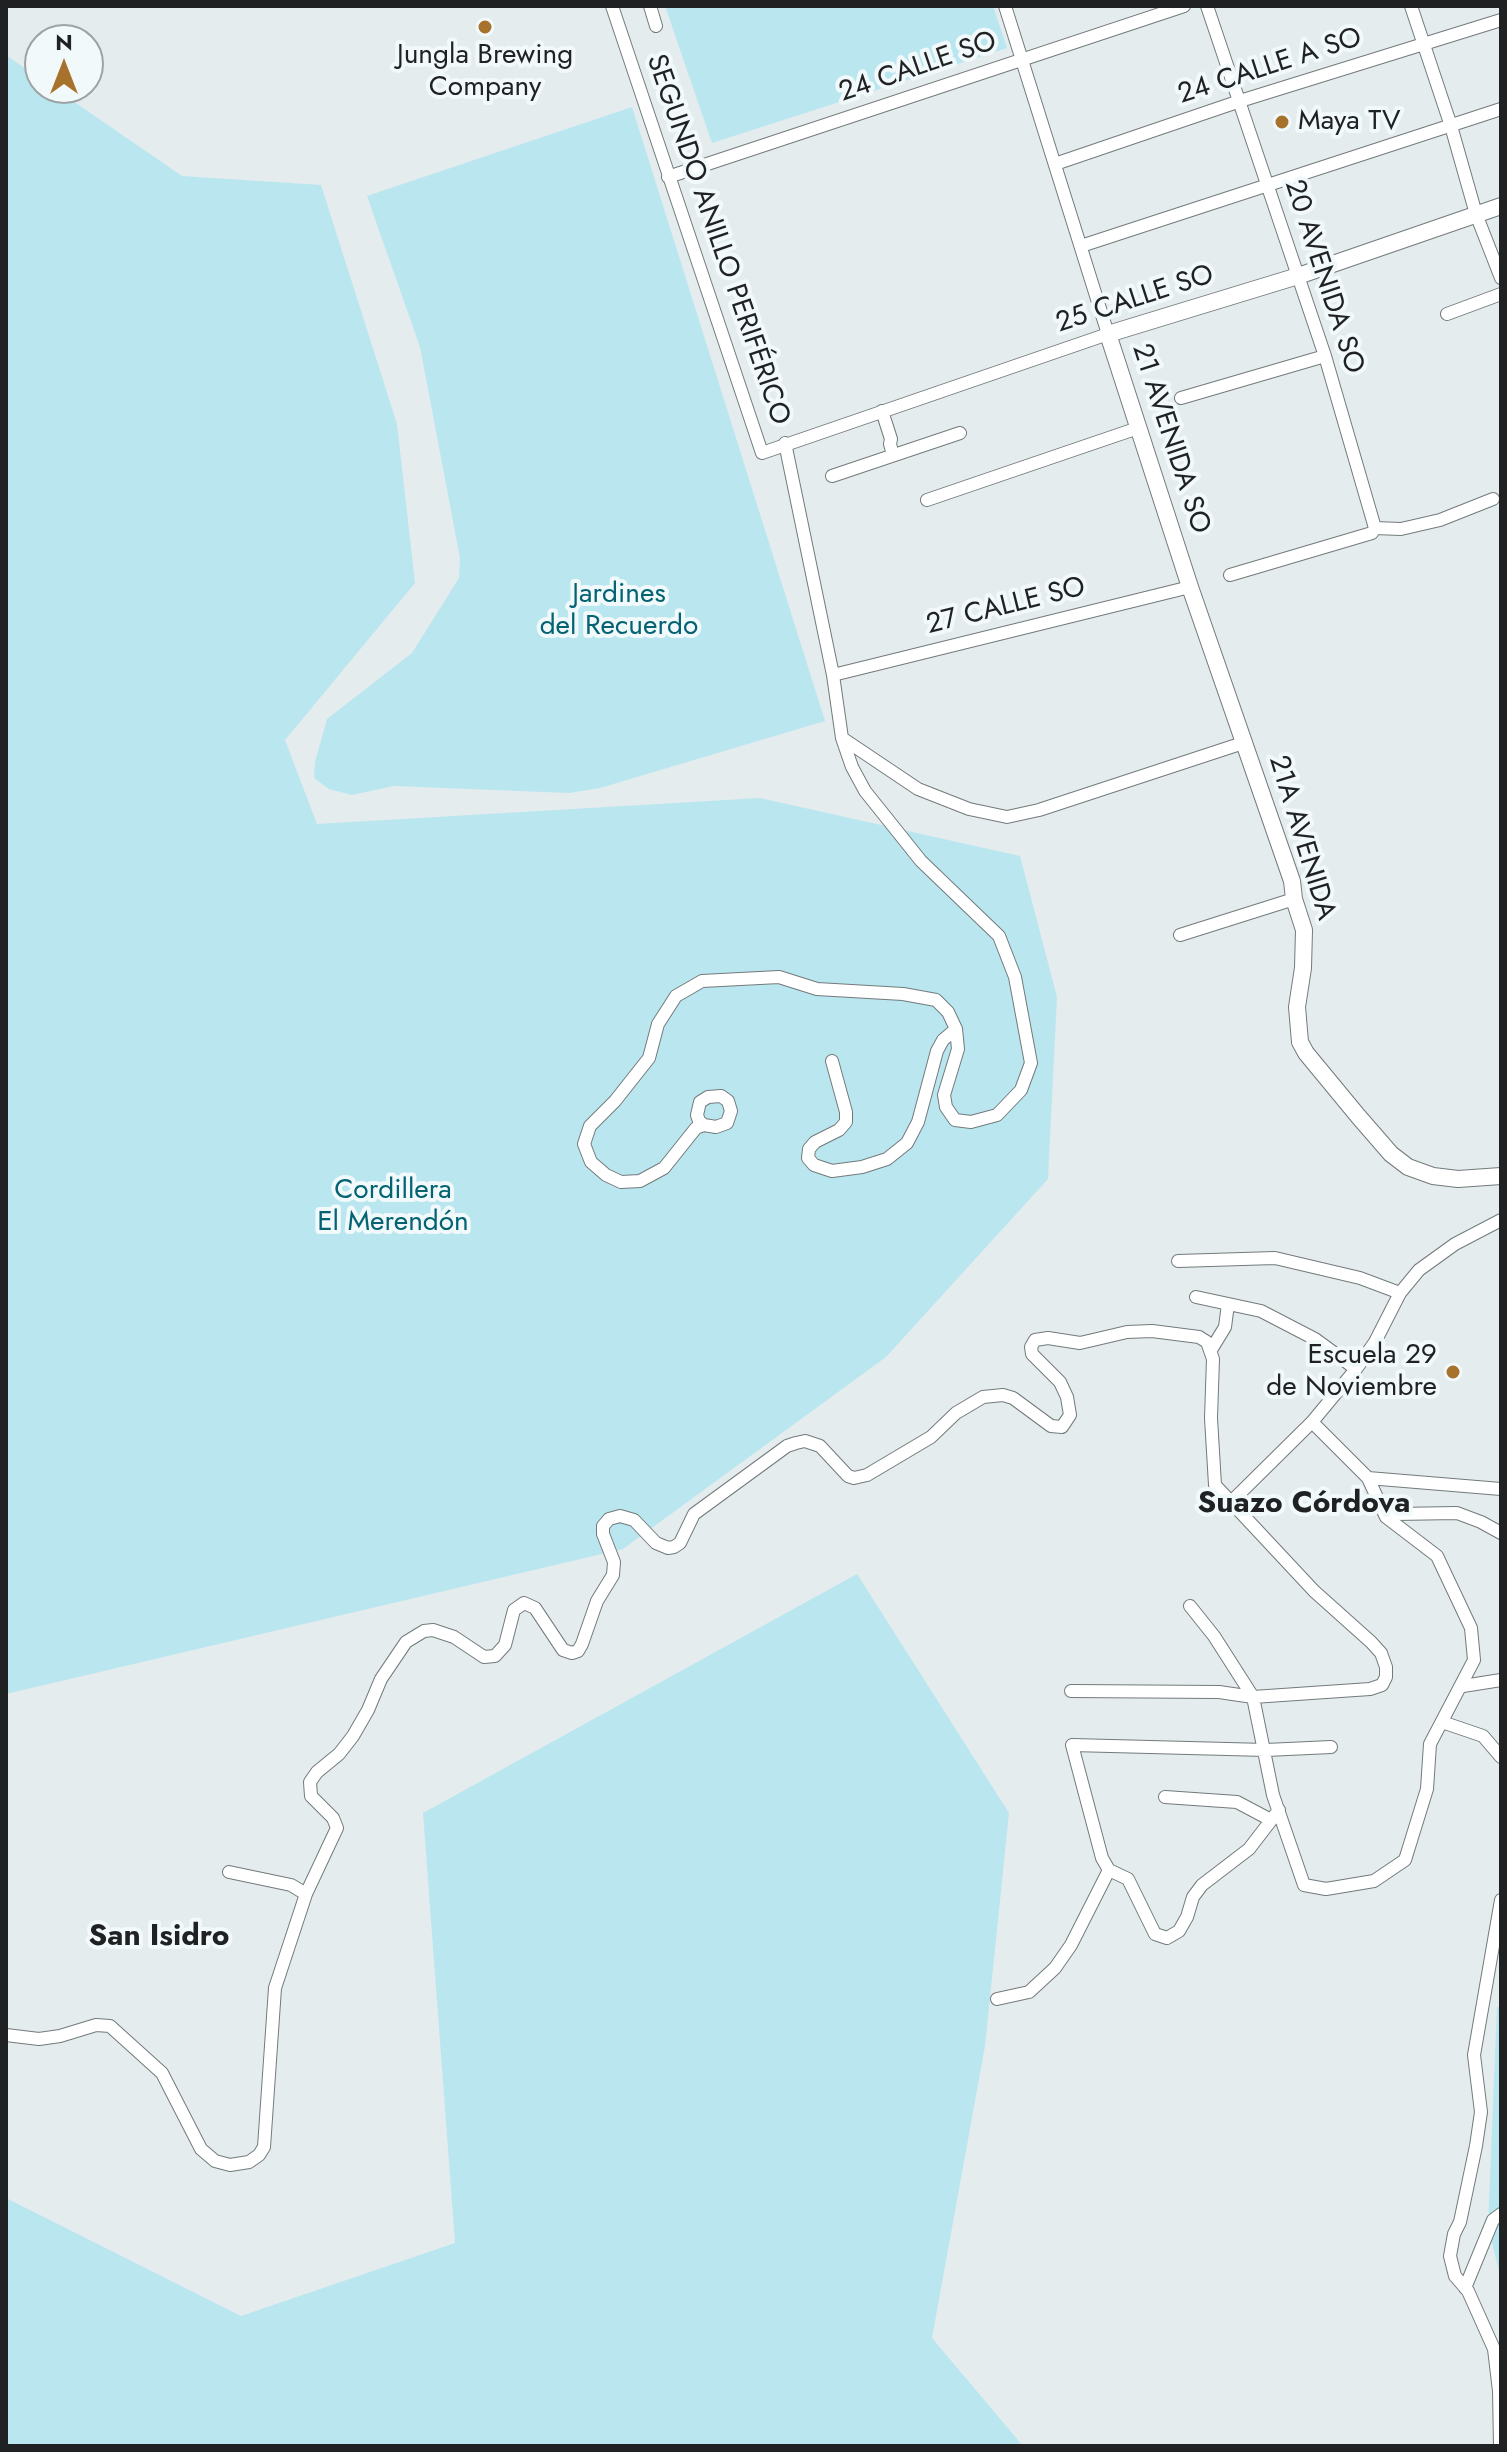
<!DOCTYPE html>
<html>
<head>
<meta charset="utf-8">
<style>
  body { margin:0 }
  #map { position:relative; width:1507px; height:2452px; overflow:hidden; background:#e4ecee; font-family:Jost,sans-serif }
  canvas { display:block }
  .frame { position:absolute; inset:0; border:8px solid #1f2122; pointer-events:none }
  .north { position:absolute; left:24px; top:24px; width:80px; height:80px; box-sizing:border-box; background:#f1f9fb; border:2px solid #9da3a4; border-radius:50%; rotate:0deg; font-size:22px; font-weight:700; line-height:32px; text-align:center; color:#1f2122 }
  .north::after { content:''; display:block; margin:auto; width:28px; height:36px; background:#a7722c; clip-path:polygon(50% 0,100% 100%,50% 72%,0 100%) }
</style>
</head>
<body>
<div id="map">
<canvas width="1507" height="2452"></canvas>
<div class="frame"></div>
<div class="north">N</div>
</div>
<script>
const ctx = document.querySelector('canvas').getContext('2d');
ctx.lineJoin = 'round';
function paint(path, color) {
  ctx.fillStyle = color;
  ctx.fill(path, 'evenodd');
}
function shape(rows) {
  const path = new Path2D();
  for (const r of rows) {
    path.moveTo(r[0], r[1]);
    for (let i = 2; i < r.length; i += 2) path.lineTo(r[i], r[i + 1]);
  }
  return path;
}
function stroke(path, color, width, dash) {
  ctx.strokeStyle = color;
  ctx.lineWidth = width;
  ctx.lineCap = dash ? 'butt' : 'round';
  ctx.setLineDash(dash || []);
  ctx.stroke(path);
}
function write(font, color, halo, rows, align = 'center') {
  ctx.font = font + ' Jost,sans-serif';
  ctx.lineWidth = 8;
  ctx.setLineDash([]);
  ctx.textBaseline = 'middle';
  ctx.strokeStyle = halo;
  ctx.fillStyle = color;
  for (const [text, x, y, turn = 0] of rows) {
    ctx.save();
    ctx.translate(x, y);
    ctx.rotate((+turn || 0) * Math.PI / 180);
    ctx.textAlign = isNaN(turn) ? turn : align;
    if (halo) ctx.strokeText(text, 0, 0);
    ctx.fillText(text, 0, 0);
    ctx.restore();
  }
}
const green = shape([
  [665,6,993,6,1007,48,712,143],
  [6,55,40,79,40,88,54,88,182,176,321,185,397,424,415,583,285,740,317,824,760,798,1020,856,1057,997,1048,1179,886,1357,623,1549,6,1694],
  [632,107,825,721,600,788,569,793,394,786,352,795,329,789,314,778,315,762,327,719,412,653,459,578,460,558,420,347,367,196],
  [857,1574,1009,1813,985,2046,932,2338,1023,2446,6,2446,6,2198,241,2316,455,2243,423,1813],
  [1497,2007,1501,2007,1501,2279,1488,2227]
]);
const street = shape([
  [612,6,762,453,1108,334,1005,6],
  [650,6,656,26],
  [1207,6,1325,356,1375,528,1372,533,1230,575],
  [1411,6,1451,126,1476,214,1501,278],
  [1055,164,1240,101,1501,20],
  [668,177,1184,6],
  [1081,246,1501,109],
  [1447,314,1501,294],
  [1181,398,1325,356],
  [882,411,891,439,890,444,893,455],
  [832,476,960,433],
  [927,500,1138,428],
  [1375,528,1401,529,1440,520,1493,499],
  [833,675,1190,587],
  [842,738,918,789,969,809,1007,817,1039,810,1243,743],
  [1180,935,1294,899],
  [832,1061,846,1112,846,1122,839,1130,815,1142,809,1149,808,1158,814,1165,832,1171,862,1167,887,1159,907,1143,918,1122,937,1051,943,1040,956,1029],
  [704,1125,699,1121,697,1115,700,1102,708,1097,721,1096,728,1101,731,1111,727,1123,716,1127,704,1125,696,1128,664,1168,640,1181,621,1182,606,1175,591,1162,584,1144,590,1126,615,1101,649,1058,658,1024,676,996,702,981,779,977,817,989,903,994,936,1000,948,1012,956,1029,958,1049,944,1095,946,1107,955,1120,971,1122,997,1115,1021,1090,1031,1063,1015,977,999,936,921,861,865,791,852,767,842,738,833,675,785,443],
  [1178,1261,1275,1258,1360,1278,1400,1293],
  [1196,1297,1261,1311,1315,1339,1356,1369],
  [1211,1350,1225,1327,1228,1304],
  [1368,1478,1501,1489],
  [1232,1501,1312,1422,1356,1369,1375,1342,1400,1293,1419,1270,1455,1244,1501,1220],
  [1386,1517,1395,1514,1457,1513,1481,1522,1501,1533],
  [1190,1606,1214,1636,1253,1697,1273,1795,1304,1885,1326,1889,1374,1881,1405,1860,1427,1789,1430,1744,1474,1660,1471,1628,1437,1556,1386,1517,1368,1478,1312,1422],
  [1463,1686,1501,1680],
  [1442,1722,1483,1736,1501,1757],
  [1165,1797,1237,1802,1271,1820],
  [1279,1810,1249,1849,1202,1885,1193,1897,1187,1917,1179,1931,1167,1938,1155,1934,1128,1879,1109,1870,1102,1858,1072,1745,1266,1750,1331,1747],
  [229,1872,291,1885,306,1894],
  [997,1999,1029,1992,1055,1968,1071,1945,1109,1870],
  [6,2035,39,2039,60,2036,96,2025,110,2026,162,2073,201,2149,215,2161,230,2165,249,2162,259,2155,264,2147,275,1988,306,1894,337,1828,333,1818,311,1796,310,1782,317,1772,339,1754,353,1736,368,1710,381,1679,406,1642,424,1631,433,1630,454,1637,484,1657,495,1656,505,1645,514,1610,524,1603,535,1608,563,1650,572,1653,578,1651,582,1644,597,1601,613,1575,614,1562,603,1534,603,1526,609,1519,620,1516,634,1520,656,1543,668,1548,674,1547,680,1543,694,1514,787,1446,796,1443,805,1441,820,1446,848,1476,854,1478,867,1475,931,1437,956,1413,983,1397,1003,1395,1013,1398,1051,1426,1062,1427,1070,1415,1067,1397,1060,1382,1032,1354,1031,1347,1035,1340,1048,1338,1080,1343,1127,1332,1152,1331,1199,1337,1207,1342,1213,1359,1211,1418,1215,1485,1314,1591,1371,1642,1381,1653,1386,1667,1386,1677,1382,1685,1370,1689,1253,1697,1219,1692,1071,1691],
  [1465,2288,1493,2220,1501,2214],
  [1500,2446,1499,2391,1494,2349,1468,2291,1455,2276,1450,2256,1454,2234,1460,2222,1476,2146,1481,2112,1474,2055,1501,1900]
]);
const secondary = shape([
  [1501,206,1298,276,1108,334,1190,587,1292,881,1294,899,1304,930,1303,968,1297,1007,1300,1042,1306,1053,1358,1116,1391,1154,1408,1167,1433,1176,1458,1179,1501,1176]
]);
const markers = [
  [485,27,8,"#a7722c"],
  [1282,122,8,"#a7722c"],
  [1453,1372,8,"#a7722c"]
];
const poiNames = [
  ["Jungla Brewing",485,56],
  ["Company",485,88],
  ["Maya TV",1298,122,"left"],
  ["Escuela 29",1437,1356,"right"],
  ["de Noviembre",1437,1388,"right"]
];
const streetNames = [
  ["24 CALLE A SO",1270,67,-18],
  ["24 CALLE SO",918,68,-19],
  ["SEGUNDO ANILLO PERIFÉRICO",717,240,71],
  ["20 AVENIDA SO",1323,277,72],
  ["25 CALLE SO",1135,300,-18],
  ["21 AVENIDA SO",1170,439,72],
  ["27 CALLE SO",1006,607,-14],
  ["21A AVENIDA",1301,838,73]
];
const parkNames = [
  ["Jardines",619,595],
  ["del Recuerdo",619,627],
  ["Cordillera",393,1191],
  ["El Merendón",393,1223]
];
const neighbourhoodNames = [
  ["Suazo Córdova",1304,1505],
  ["San Isidro",159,1938]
];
paint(green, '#bae6f0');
stroke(street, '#737a7c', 14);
stroke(secondary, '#737a7c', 18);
stroke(street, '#fff', 12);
stroke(secondary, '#fff', 16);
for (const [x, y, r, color] of markers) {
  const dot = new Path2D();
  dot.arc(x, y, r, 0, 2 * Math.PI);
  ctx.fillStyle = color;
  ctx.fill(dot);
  stroke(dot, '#f1f9fb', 3);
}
write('28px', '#1f2122', '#f1f9fb', poiNames);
write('28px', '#1f2122', '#f1f9fb', streetNames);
write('28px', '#036372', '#f1f9fb', parkNames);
write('bold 30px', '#1f2122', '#f1f9fb', neighbourhoodNames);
</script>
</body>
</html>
